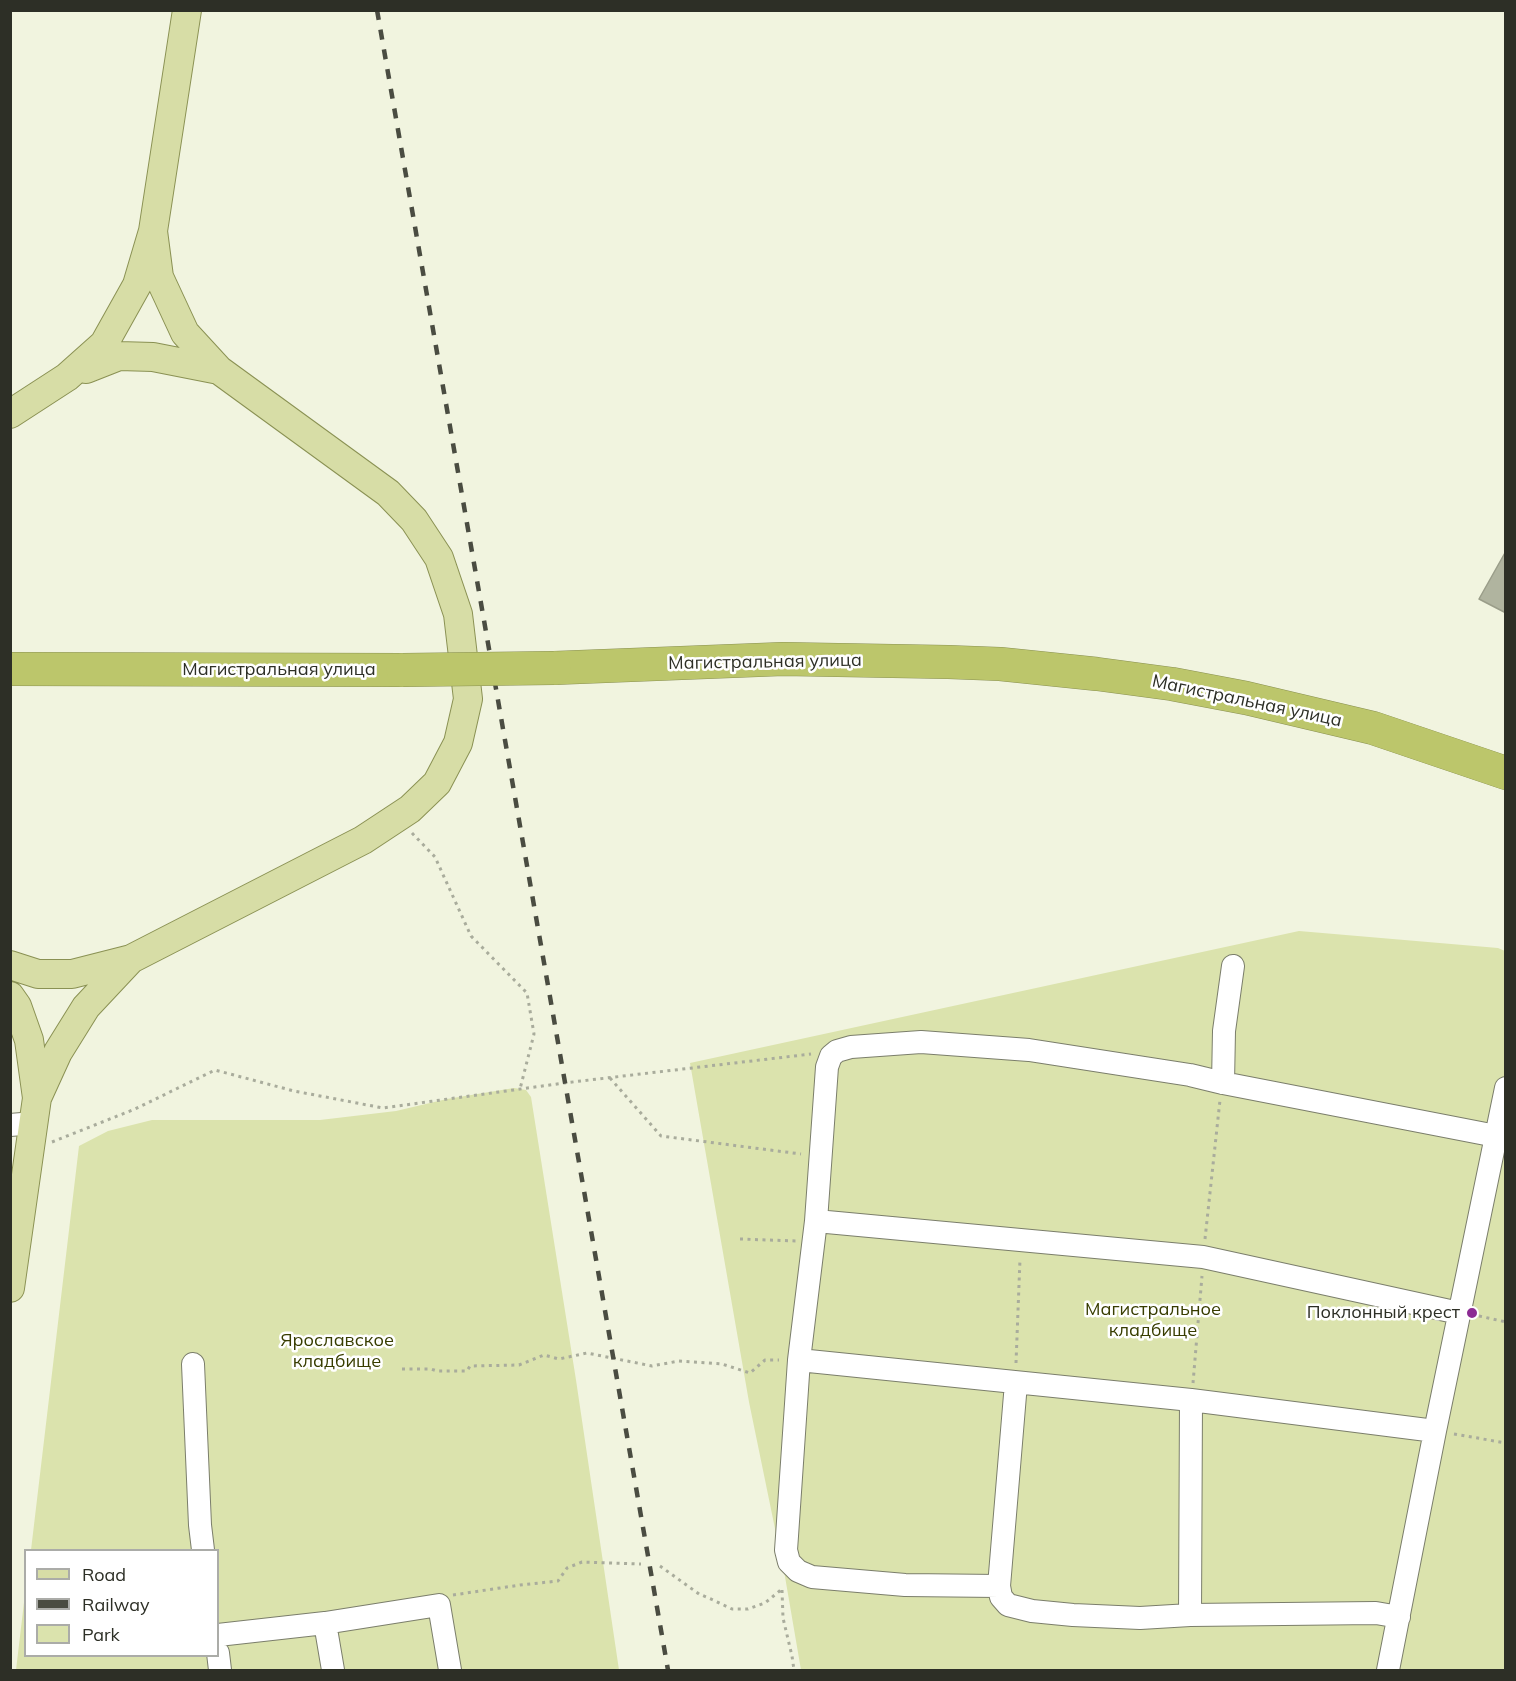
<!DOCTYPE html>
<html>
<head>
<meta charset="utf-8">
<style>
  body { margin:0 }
  #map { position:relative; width:1516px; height:1681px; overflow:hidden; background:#f1f4df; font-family:Mulish,sans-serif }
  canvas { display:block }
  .frame { position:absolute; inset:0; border:12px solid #2d2f26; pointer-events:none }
  .legend { position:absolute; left:24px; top:1549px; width:195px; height:108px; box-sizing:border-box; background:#fff; border:2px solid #abaca8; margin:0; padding:8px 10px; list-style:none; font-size:18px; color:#2d2f26 }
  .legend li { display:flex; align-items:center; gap:12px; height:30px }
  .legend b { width:30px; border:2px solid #abaca8 }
</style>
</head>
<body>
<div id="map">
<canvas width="1516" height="1681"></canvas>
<div class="frame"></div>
<ul class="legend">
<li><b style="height:8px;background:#d7dda6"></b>Road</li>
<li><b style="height:8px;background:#4a4c41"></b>Railway</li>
<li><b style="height:16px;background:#dbe3ad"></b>Park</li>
</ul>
</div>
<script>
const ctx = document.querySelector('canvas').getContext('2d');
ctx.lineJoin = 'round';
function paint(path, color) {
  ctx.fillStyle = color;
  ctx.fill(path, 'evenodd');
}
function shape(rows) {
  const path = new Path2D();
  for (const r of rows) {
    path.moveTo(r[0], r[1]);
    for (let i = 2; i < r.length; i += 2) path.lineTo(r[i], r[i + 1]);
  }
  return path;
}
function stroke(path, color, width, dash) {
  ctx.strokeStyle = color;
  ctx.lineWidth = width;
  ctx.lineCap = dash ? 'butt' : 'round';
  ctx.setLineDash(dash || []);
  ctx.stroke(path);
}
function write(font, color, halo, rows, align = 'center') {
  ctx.font = font + ' Mulish,sans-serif';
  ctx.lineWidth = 5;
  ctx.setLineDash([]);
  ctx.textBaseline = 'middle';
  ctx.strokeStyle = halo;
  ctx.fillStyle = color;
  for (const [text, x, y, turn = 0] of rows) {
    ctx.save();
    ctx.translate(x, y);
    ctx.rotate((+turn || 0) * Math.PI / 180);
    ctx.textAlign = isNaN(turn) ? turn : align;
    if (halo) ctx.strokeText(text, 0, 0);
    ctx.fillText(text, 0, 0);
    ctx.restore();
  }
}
const green = shape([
  [1299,931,1498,948,1505,951,1505,1670,801,1670,783,1565,780,1553,749,1402,690,1063],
  [514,1088,526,1090,531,1097,576,1380,619,1670,16,1670,25,1594,26,1656,218,1656,218,1550,31,1550,79,1146,108,1131,152,1120,320,1120,396,1111,447,1099]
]);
const building = shape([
  [1506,551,1506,613,1479,599,1506,551]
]);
const path = shape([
  [412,833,435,857,471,936,527,993,534,1034,520,1089],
  [610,1078,661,1136,801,1154],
  [52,1142,135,1109,215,1070,294,1091,383,1108,564,1083,811,1054],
  [740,1239,796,1241],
  [1205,1239,1220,1100],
  [1479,1316,1506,1322],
  [1016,1363,1020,1259],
  [402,1369,431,1369,437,1371,467,1371,470,1366,519,1365,544,1355,559,1359,587,1353,652,1366,679,1361,722,1364,750,1373,765,1360,779,1360],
  [1193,1383,1202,1276],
  [1454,1434,1506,1443],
  [660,1566,699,1594,711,1599,732,1609,748,1609,765,1603,782,1589],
  [782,1590,783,1618,792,1656,794,1670],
  [453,1595,520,1585,558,1581,567,1568,582,1562,641,1564]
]);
const minor = shape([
  [1223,1083,1224,1031,1233,966],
  [10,1125,34,1123],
  [816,1221,1203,1257,1459,1313],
  [799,1360,1191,1400,1435,1431],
  [193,1364,200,1525,203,1550],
  [1016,1383,999,1586,1001,1597,1008,1605,1032,1611,1073,1615,1140,1618,1190,1615,1376,1613,1399,1617],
  [999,1586,905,1585,812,1577,798,1571,789,1562,786,1550,787,1536,799,1360,816,1221,827,1067,831,1056,837,1051,851,1047,921,1042,1029,1050,1190,1075,1223,1083,1496,1136],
  [1190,1615,1191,1400],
  [325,1623,439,1605,450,1670],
  [218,1635,325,1623,333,1670],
  [218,1653,220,1670],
  [1388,1670,1435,1431,1506,1088]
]);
const major = shape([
  [86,369,119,356,153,357,219,370],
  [10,414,67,377,104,344,137,285,153,231,187,10],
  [10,965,38,974,72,974,131,959,363,840,410,809,437,783,458,743,468,699,458,614,439,558,414,520,388,493,219,370,185,333,159,277,153,231],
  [10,996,17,1006,29,1040,37,1098,10,1288],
  [37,1098,58,1052,86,1007,131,959]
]);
const highway = shape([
  [554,668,783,659,948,662,1000,664,1097,674,1172,684,1246,698,1373,728,1506,773],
  [10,669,403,670]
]);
const rail = shape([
  [377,10,668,1670]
]);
const highwayBridge = shape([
  [403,670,554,668]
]);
const markers = [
  [1472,1313,6,"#8c2b94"]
];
const streetNames = [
  ["Магистральная улица",765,662,-1],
  ["Магистральная улица",279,670],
  ["Магистральная улица",1247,701,12]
];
const parkNames = [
  ["Магистральное",1153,1310],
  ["кладбище",1153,1331],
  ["Ярославское",337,1341],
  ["кладбище",337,1362]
];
const poiNames = [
  ["Поклонный крест",1460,1313]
];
paint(green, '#dbe3ad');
paint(building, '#b0b49f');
stroke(building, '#9a9d89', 1.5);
stroke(minor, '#7b7e6b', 24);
stroke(major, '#8a9153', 30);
stroke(highway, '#8a9153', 34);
stroke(path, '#a9ac9c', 3, [3, 4.5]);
stroke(minor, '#fff', 22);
stroke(major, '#d7dda6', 28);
stroke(highway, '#bcc66b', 33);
stroke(rail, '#4a4c41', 4.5, [10, 10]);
stroke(highwayBridge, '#8a9153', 34, []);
stroke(highwayBridge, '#bcc66b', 33);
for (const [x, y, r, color] of markers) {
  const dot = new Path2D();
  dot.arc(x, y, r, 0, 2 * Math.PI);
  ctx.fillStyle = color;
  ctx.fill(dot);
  stroke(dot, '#fff', 2);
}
write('18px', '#2d2f26', '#fff', streetNames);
write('18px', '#383d00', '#fff', parkNames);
write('18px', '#2d2f26', '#fff', poiNames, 'right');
</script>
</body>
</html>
